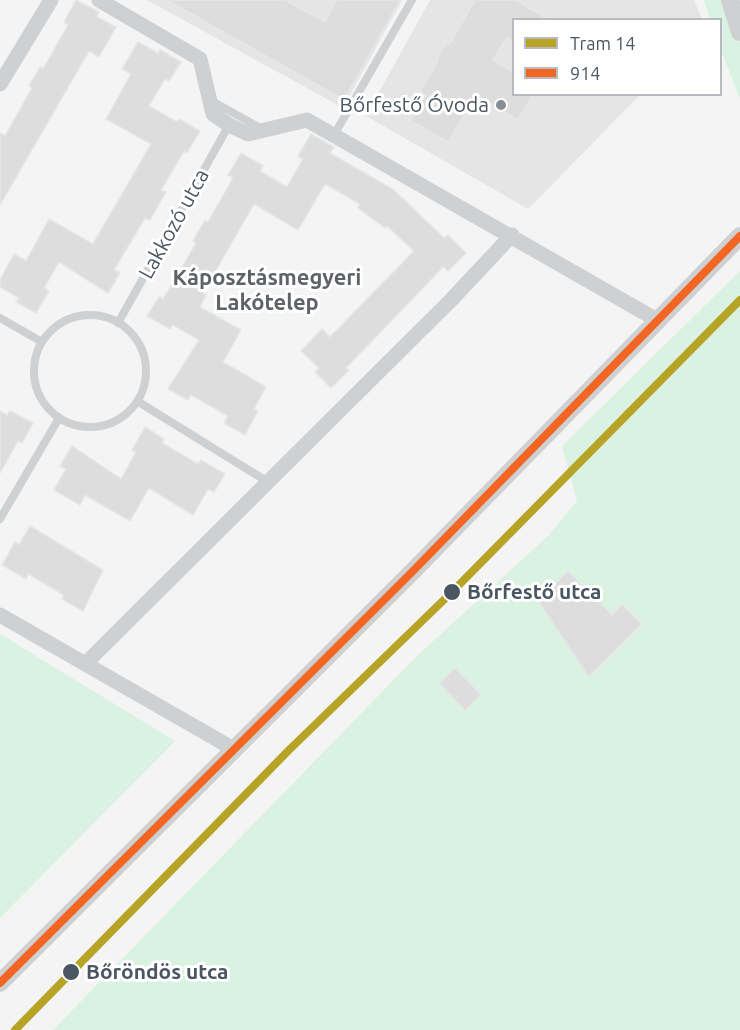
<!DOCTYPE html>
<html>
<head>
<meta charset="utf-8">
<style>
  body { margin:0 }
  #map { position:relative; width:740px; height:1030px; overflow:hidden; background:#f4f4f4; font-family:Ubuntu,sans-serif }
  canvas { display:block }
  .legend { position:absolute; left:512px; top:18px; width:210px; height:78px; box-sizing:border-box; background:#fff; border:2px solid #b7bbc0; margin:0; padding:8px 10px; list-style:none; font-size:18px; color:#4a5661 }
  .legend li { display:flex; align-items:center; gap:12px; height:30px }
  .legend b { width:30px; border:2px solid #b7bbc0 }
</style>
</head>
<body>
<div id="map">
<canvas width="740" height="1030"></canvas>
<ul class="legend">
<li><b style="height:8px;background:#b7a427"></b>Tram 14</li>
<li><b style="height:8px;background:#f26522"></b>914</li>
</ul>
</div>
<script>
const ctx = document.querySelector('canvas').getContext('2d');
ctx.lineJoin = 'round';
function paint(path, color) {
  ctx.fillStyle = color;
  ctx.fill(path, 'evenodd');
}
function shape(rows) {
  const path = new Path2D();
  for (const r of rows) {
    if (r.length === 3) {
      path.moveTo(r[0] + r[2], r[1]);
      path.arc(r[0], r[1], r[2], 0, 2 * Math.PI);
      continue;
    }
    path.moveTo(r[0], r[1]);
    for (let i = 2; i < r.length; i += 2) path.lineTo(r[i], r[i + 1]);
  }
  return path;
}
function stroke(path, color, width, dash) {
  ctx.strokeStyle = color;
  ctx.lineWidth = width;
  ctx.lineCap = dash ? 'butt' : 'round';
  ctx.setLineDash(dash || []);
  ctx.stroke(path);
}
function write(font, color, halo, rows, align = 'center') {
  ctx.font = font + ' Ubuntu,sans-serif';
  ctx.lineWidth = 6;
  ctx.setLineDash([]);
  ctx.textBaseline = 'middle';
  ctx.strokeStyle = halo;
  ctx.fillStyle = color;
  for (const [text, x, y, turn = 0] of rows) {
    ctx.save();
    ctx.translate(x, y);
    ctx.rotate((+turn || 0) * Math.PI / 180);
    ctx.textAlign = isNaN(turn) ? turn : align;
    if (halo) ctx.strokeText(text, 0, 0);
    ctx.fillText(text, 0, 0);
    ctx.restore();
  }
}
const education = shape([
  [147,0,402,0,343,108],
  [430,0,694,0,702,19,514,20,514,94,640,95,528,209,366,116]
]);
const green = shape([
  [704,0,740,0,740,99,721,50,720,20,710,19],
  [740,271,740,1030,53,1030,418,655,549,535,577,501,562,446],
  [0,634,175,741,0,918]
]);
const building = shape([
  [76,0,99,12,97,17,116,27,99,57,89,51,0,205,0,133,5,136,32,88,29,86,40,67,43,69,68,25,64,22,76,0],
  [167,0,285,0,325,22,337,0,400,0,344,100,167,0],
  [475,0,516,0,549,20,513,20,513,41,507,37,493,60,513,72,513,94,533,94,518,120,476,95,448,142,410,120,426,95,420,92,438,61,437,60,446,43,449,45,475,0],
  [138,42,158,53,160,50,181,62,169,81,165,79,149,106,177,122,179,119,200,131,187,153,184,151,161,190,166,192,150,220,145,218,114,270,120,273,108,293,59,262,44,288,49,291,36,313,16,302,19,298,0,287,0,280,14,254,26,261,49,219,93,244,151,144,106,119,131,74,122,69,138,42],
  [311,134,334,147,330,153,394,190,444,238,448,235,466,253,448,271,443,267,346,368,349,370,331,388,315,372,319,368,301,351,322,329,330,337,414,251,387,226,385,228,358,208,360,204,325,184,298,230,254,204,203,293,206,295,200,307,241,330,223,362,266,387,254,409,258,411,245,435,224,423,228,416,191,395,188,400,168,389,199,340,173,325,170,329,147,316,159,297,163,299,176,278,196,243,193,241,205,220,208,222,233,178,228,175,241,153,263,166,260,171,287,187,303,159,298,156,311,134],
  [0,411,7,415,10,411,33,423,22,443,18,441,0,473,0,411],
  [145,427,164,439,162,443,198,464,201,460,225,474,214,492,208,489,193,515,149,488,130,521,85,495,80,505,54,490,66,469,60,466,72,446,121,479,136,452,132,450,145,427],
  [30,526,103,570,83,611,62,599,64,595,28,574,26,579,2,565,15,542,19,545,30,526],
  [568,571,612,615,622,604,642,624,589,677,538,601,568,571],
  [455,668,481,695,465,710,439,683,455,668]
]);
const service = shape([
  [210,100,262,129],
  [334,135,412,0],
  [90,371,56],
  [0,318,42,342],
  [118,323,229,125],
  [137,401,268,482],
  [0,519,59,418]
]);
const minor = shape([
  [99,0,200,59,213,114,229,125,248,134,307,120,657,320],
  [0,84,51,0],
  [0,615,232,748],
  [85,664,452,299,512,235]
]);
const tertiary = shape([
  [730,0,740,32],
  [0,983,412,572,740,236]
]);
const bus1 = shape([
  [0,983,412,572,740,236]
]);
const tram1 = shape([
  [15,1030,289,750,452,592,740,300]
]);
const markers = [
  [501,105,6,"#868d94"],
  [452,592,9,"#4a5661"],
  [71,972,9,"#4a5661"]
];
const poiNames = [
  ["Bőrfestő Óvoda",489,105]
];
const streetNames = [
  ["Lakkozó utca",174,224,-61]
];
const stopNames = [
  ["Bőrfestő utca",467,592],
  ["Bőröndös utca",86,972]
];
const neighbourhoodNames = [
  ["Káposztásmegyeri",267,278],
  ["Lakótelep",267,303]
];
paint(education, '#e6e5e6');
paint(green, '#d9f2e2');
paint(building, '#ddddde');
stroke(building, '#e5e6e7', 1.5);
stroke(service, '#ced0d2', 8);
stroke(minor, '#ced0d2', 15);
stroke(tertiary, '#ced0d2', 18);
stroke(bus1, '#f26522', 8);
stroke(tram1, '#b7a427', 8);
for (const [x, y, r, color] of markers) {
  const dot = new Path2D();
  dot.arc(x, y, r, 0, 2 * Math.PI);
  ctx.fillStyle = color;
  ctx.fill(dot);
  stroke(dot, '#fff', 2);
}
write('21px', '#4a5661', '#fff', poiNames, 'right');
write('21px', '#4a5661', '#fff', streetNames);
write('bold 21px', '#4a5661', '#fff', stopNames, 'left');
write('bold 22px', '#5f6368', '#fff', neighbourhoodNames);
</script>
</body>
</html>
